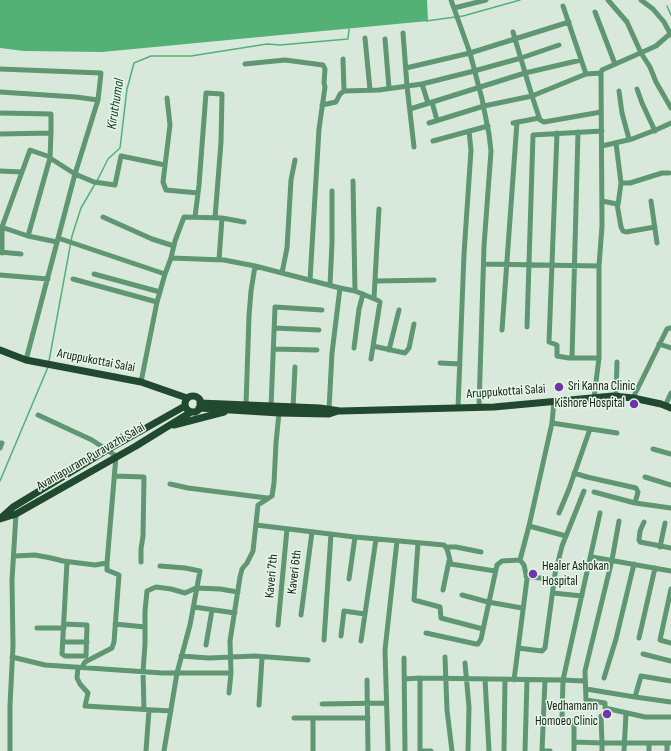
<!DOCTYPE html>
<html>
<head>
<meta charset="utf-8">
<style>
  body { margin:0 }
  canvas { display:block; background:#d8e9dc }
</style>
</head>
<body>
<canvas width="671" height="751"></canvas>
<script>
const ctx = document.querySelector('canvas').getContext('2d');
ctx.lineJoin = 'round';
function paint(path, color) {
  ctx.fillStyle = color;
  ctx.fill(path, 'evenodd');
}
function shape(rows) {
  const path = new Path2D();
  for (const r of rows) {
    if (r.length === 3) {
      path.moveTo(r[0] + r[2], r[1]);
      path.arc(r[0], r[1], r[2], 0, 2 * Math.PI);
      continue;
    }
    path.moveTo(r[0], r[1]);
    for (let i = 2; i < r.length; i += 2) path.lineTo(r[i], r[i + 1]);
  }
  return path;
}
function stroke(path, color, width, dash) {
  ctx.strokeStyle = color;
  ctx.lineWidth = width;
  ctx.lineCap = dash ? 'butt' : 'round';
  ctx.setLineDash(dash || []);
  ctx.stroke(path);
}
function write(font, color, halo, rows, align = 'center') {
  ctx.font = font + ' "Sofia Sans Condensed",sans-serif';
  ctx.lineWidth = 3;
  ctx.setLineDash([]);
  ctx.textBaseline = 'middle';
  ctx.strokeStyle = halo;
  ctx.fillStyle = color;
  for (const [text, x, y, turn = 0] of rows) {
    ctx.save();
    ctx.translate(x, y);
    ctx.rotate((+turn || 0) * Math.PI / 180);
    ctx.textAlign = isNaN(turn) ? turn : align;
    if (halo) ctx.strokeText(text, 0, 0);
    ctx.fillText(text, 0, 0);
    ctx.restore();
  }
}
const water = shape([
  [0,0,427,0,428,21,102,52,24,51,0,48]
]);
const stream = shape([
  [667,6,671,15],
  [426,21,463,16,520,0],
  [97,181,108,159,120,148,127,89,134,63,151,56,191,56,267,44,280,45,348,39,349,29],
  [49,361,72,236,81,208,95,184],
  [0,481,48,367]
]);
const minor = shape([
  [451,0,470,53,482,99,489,134,491,151,484,246,479,407],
  [608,0,627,22,641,53,650,67,656,82,671,108],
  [641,0,653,9,664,22,671,35],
  [563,6,586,74],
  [454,8,486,0],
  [595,12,615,64],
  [513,32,532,96,540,120,544,122,601,112],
  [403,33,407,86,414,147],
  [365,38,370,90],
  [385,39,389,88],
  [343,59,344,91],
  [245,64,285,60,323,65,325,69,324,83,325,87,319,129,310,280],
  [406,68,470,53,569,22],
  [0,69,101,73,98,100],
  [422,84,428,103],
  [637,89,642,103,655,131],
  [619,91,622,113,629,139],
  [0,92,76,97,98,100,75,174,94,182,115,185,121,156,165,165],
  [167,98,170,125,163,182,166,190,198,193],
  [432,102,437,120],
  [322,105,336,102,340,94,344,91,379,90,422,84,474,71,521,58,559,45],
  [410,109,525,73,581,60],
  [0,113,51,114,51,133],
  [429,123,484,106,532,96,586,74,601,73],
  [513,123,539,118],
  [557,133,549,342,557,345,557,356,569,358,599,358],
  [0,134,51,133,50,158,75,174,26,360],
  [433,141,488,126],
  [616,143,621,183,630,183,662,173,669,173],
  [602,146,632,139,658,129,671,123],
  [0,171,22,172],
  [353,181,355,291],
  [602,201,617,204,621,227,623,231,626,232,655,227],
  [651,201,657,243],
  [618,205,621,183],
  [103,217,152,239,174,246],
  [195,217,199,185,206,93,222,94,221,142,215,218],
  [1,227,28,236,57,242],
  [28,236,50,158],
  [58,238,165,274,157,302,141,382],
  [0,252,21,254],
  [2,253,2,227,30,150,50,157],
  [171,258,224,260,255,266],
  [219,260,222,218],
  [484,264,599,266],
  [282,273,287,248,291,180,295,160],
  [94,274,160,292],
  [165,274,171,258,175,241,184,217,222,218,244,222],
  [0,275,48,279],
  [73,279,157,302],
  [376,281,434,280],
  [330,285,332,243,332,191],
  [340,288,355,291,377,300,380,302,371,359],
  [374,298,379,209],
  [527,327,533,135,602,131],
  [274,328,319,330],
  [502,330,517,122],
  [659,344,671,348],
  [373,346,405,353,409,348,414,324],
  [354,348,359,309,363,294],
  [273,349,317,350],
  [389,350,399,310],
  [572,358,578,132],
  [440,363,460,364],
  [616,396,617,362],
  [594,398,599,358,599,266,602,226,601,73,602,70,656,46,671,33],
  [633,398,666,331,667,329,671,328],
  [246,405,249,316,251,291,255,266,340,288,332,353,329,409],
  [665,406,671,393],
  [271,407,275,307,322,310],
  [293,408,295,367],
  [458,408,464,254,471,150,469,131],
  [552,423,617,433],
  [0,443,2,443,0,448],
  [653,449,671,454],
  [574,473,587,477,636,488,638,492,635,503],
  [114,476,144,477,143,536,141,549,141,562],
  [645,477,671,485],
  [170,484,188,488,267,498],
  [594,492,635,503,671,508],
  [559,513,569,489,590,429],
  [619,521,612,560,585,671,586,700,605,703,605,708,645,717,671,717],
  [644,522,640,531,639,540,640,542,671,548],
  [256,525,355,537,444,545,447,549,451,564,495,571],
  [529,526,566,536],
  [418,543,414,600,440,607,441,618,483,629],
  [446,547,456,547,481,552],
  [660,547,665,523],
  [14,556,35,555,51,558,63,561,95,565,107,563,116,456,92,440,38,415],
  [592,557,671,571],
  [160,566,185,568,200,571,190,625,177,673,164,751],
  [526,576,554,580],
  [349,579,355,537],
  [671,589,660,640,671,643],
  [443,590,449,561],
  [553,593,582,596],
  [462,595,488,602,522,608],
  [194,607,235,613],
  [301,615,312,532],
  [64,624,87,625,86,656,65,656,62,654,67,562],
  [115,624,145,627],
  [278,625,287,529],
  [37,628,64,628],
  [426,633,476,644,478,644,481,639,497,565,502,561,520,560],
  [341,636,344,611,365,614],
  [639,638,655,568],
  [324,640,331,534],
  [361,641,376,539],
  [63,642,87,642],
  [206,645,212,610],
  [518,648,542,651,545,648,555,574,562,546,584,491],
  [643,654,671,661],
  [181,656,209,658,255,656,308,660],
  [12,657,45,665,162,673,231,673],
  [445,657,447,710,452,751],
  [404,658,405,751],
  [465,663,469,707,468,751],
  [78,667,77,678,80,684,88,693,85,706,171,711],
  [82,667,85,662,112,648,114,642,119,575,107,570,107,563],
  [604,678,616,639,634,564],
  [404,679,420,678],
  [485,679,489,751],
  [367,680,368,751],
  [514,680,527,579,524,565,520,560,529,526,552,423,554,401],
  [586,689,635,697,641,676,671,681],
  [229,693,231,673,230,641,240,577,242,569,247,563,253,551,258,505,272,496,274,483,276,443,279,413],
  [635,697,671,702],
  [322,704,386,703],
  [259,705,262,658],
  [144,709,143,672,145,644,145,611,147,591,156,587,171,589,185,593,196,588,220,589,238,592],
  [601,716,602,743,671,743],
  [294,718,368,718],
  [562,718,563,680,600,513],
  [574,742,602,743,602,751],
  [10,751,10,705,13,646,12,580,16,514],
  [146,751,149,710],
  [313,751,313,718],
  [388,751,385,650,397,541],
  [420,751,420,678,563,680,584,681],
  [422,751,431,751],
  [504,751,505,679],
  [525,751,527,680],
  [542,751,545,680],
  [542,751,550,751],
  [574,751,574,720],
  [624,751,626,713],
  [649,751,649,743],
  [667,751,667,743]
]);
const major = shape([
  [0,350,26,360,141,382,187,398],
  [193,404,8],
  [200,403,320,408,340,411,494,407,613,396,633,398,661,404,671,408],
  [199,408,279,413,329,414,338,411],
  [174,425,224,412],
  [2,517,13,507,107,450,185,406],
  [0,519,16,514,136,446,191,412]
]);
const markers = [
  [559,387,5,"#7134a9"],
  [634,404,5,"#7134a9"],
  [533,574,5,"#7134a9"],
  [607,714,5,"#7134a9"]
];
const streetNames = [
  ["Aruppukottai Salai",96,361,11],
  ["Aruppukottai Salai",506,392,-4],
  ["Avaniapuram Puravazhi Salai",91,457,-30],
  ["Kaveri 6th",295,572,-83],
  ["Kaveri 7th",272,576,-85]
];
const poiNames = [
  ["Sri Kanna Clinic",568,387],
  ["Kishore Hospital",625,404,"right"],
  ["Healer Ashokan",542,567],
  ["Hospital",542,582],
  ["Vedhamann",598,707,"right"],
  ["Homoeo Clinic",598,722,"right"]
];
const waterNames = [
  ["Kiruthumal",116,104,-81]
];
paint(water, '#53b176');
stroke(stream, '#53b176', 1.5);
stroke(minor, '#5e9771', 5);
stroke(major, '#21492f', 7);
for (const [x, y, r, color] of markers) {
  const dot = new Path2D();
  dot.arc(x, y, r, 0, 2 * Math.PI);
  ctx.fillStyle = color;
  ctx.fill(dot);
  stroke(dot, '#e5f7e9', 1.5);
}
write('13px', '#181e1a', '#e5f7e9', streetNames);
write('13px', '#181e1a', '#e5f7e9', poiNames, 'left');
write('italic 14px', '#1a4129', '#e5f7e9', waterNames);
</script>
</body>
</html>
